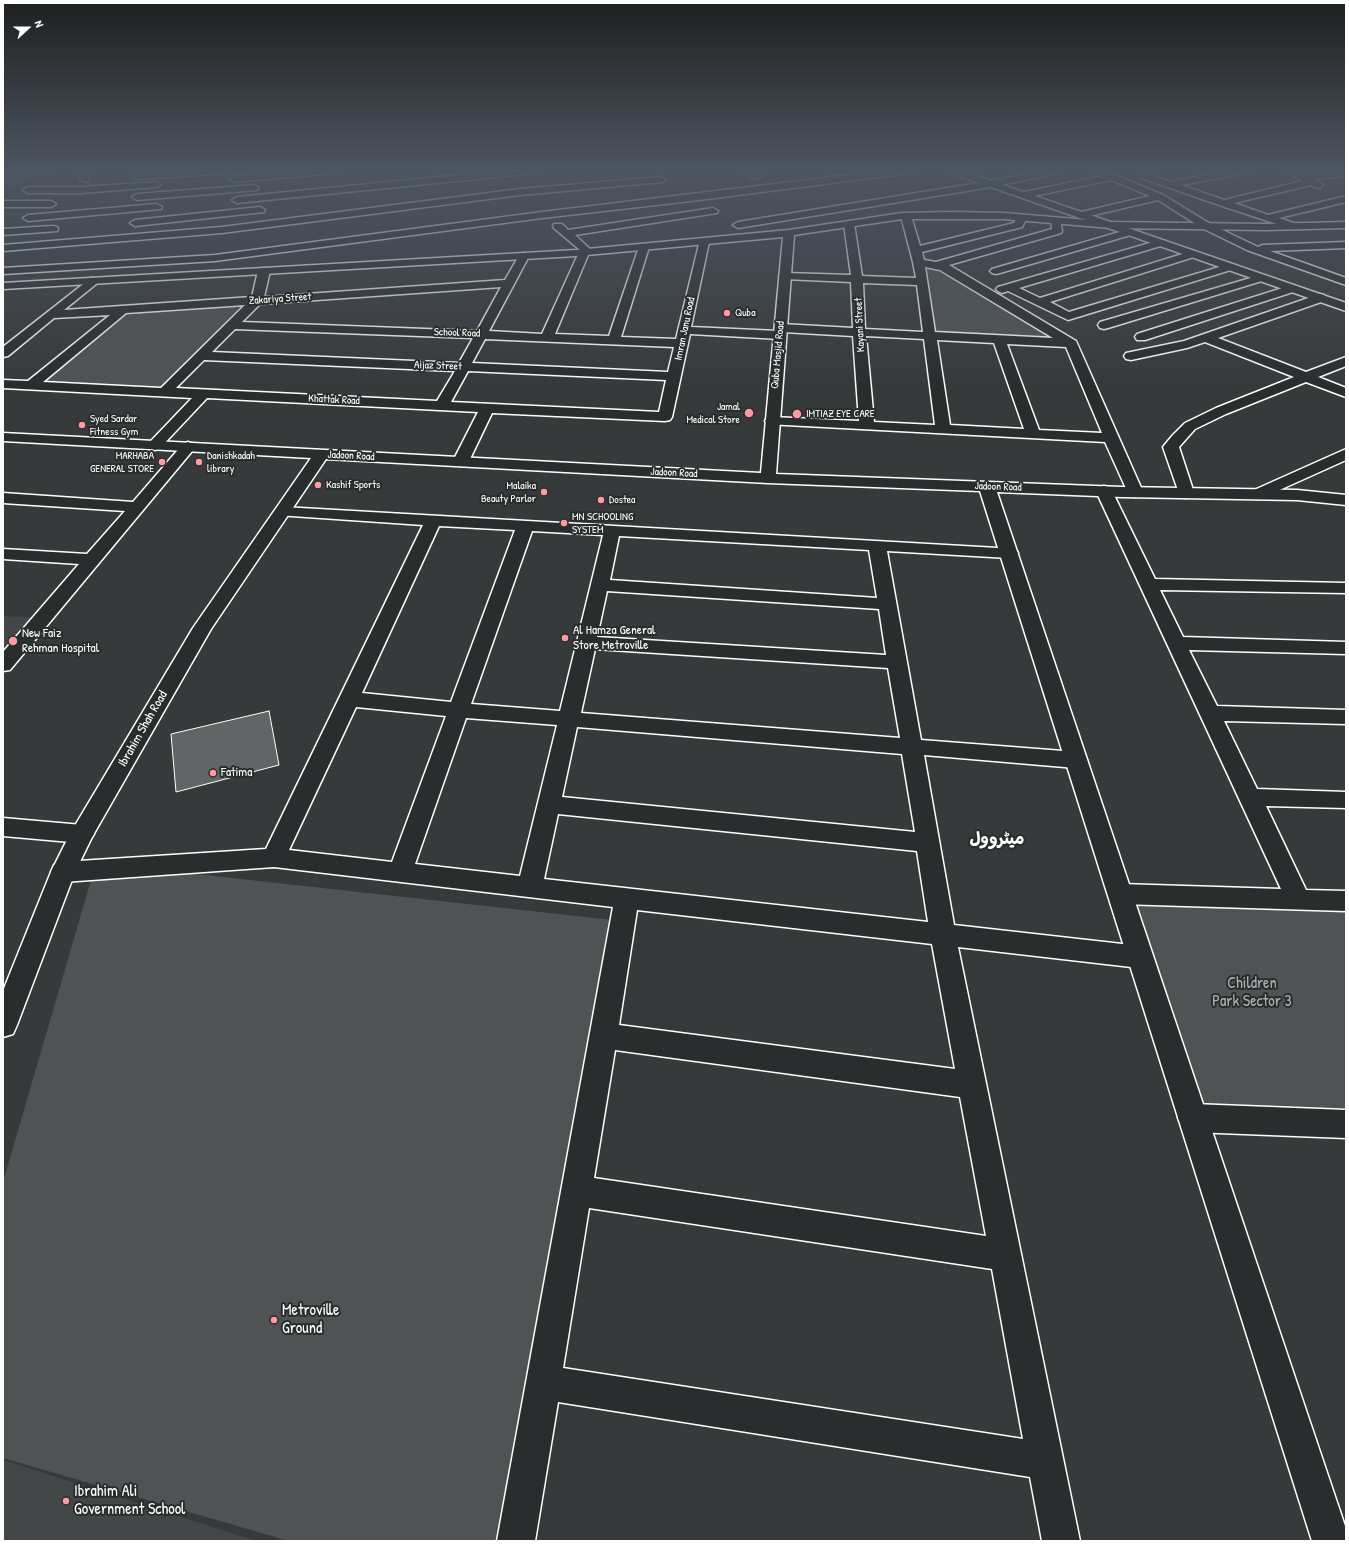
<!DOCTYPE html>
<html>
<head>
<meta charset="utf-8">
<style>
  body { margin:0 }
  #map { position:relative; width:1349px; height:1544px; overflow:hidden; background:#373a3b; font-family:"Patrick Hand",sans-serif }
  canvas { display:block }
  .frame { position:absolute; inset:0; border:4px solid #fff; pointer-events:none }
  .north { position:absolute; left:8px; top:8px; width:40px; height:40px; -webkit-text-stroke:3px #2a2d2e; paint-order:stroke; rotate:69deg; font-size:11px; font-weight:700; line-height:16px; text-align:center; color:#fff }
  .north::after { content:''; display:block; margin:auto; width:14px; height:18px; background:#fff; clip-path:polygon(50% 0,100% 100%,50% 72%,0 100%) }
</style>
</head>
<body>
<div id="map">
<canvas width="1349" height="1544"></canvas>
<div class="frame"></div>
<div class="north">N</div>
</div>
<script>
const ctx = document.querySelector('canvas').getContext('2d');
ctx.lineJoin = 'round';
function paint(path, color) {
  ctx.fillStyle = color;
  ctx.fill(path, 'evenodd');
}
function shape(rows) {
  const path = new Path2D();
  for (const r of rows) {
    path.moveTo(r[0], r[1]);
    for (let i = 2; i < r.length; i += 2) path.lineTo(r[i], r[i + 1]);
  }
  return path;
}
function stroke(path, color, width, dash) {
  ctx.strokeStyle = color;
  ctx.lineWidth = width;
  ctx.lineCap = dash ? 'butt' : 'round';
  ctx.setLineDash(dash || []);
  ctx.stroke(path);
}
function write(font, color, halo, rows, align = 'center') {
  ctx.font = font + ' "Patrick Hand","Playpen Sans Arabic",sans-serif';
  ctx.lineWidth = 4;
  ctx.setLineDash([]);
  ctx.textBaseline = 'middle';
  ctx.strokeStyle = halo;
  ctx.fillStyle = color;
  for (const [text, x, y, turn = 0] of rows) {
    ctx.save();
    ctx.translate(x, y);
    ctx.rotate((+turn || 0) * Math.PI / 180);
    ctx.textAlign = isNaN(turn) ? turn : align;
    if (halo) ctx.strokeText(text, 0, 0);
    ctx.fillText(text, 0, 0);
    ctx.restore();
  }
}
const built = shape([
  [3,616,43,618,3,665],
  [3,1460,256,1541,3,1541]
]);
const green = shape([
  [3,170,64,170,49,171,3,190],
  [919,262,933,264,1071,344,931,336],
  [250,301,165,392,30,386,123,310],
  [96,863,621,921,502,1541,289,1541,3,1458,3,1182],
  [1120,894,1346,902,1346,1123,1193,1118]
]);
const building = shape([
  [269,711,279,765,176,792,171,734,269,711]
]);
const minor = shape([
  [82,170,91,170,88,181,85,182,80,179,82,170],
  [191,170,237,170,232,173,137,179,132,176,137,173,191,170],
  [306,170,340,170,335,173,235,182,230,179,235,176,306,170],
  [510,170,541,170,536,173,237,203,232,200,237,197,510,170],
  [738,170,750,170,760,176,758,178,752,178,738,170],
  [890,170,915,170,910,173,691,201,542,218,215,261,3,274,3,268,215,255,542,212,890,170],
  [1046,170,1064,170,1059,173,991,187,738,228,733,225,738,222,991,181,1046,170],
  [1091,170,1103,170,1163,195,1212,225,1258,247,1263,245,1346,242,1346,248,1270,251,1346,278,1346,285,1247,250,1204,229,1158,200,1081,218,1077,217,1076,215,1077,213,1150,196,1111,180,1024,198,1019,195,1024,192,1103,176,1091,170],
  [1231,170,1250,170,1245,173,1181,185,1224,200,1303,181,1285,172,1284,170,1295,170,1304,174,1346,170,1346,176,1313,179,1321,183,1323,185,1321,187,1318,188,1311,185,1234,203,1268,215,1346,196,1346,202,1279,218,1296,224,1297,226,1292,229,1219,205,1139,177,1137,175,1142,172,1170,182,1231,170],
  [660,177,665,180,663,182,520,195,222,233,3,251,3,245,222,227,520,189,660,177],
  [155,182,158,183,160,185,158,187,81,193,28,193,23,190,28,187,81,187,155,182],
  [254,185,259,188,257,190,137,200,132,197,137,194,254,185],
  [3,201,51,201,56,204,51,207,3,207,3,201],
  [157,204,162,207,161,209,28,221,23,218,28,215,157,204],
  [260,207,265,210,264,212,135,226,130,223,135,220,260,207],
  [713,208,718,211,717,213,575,235,593,252,588,255,555,334,609,336,639,247,644,244,649,247,621,337,676,339,700,240,708,240,709,242,691,327,778,331,775,328,777,325,781,324,853,328,851,282,785,279,781,278,779,276,781,274,785,273,851,275,844,224,845,222,853,222,854,224,862,276,916,278,913,262,901,216,902,214,910,214,911,216,920,246,1014,223,1018,216,1022,215,1027,218,1022,227,922,252,924,260,936,262,1052,229,1051,221,1052,219,1060,219,1062,231,1061,233,949,265,1076,341,1143,492,1141,495,1135,497,1129,495,1105,442,767,424,765,421,767,418,772,417,859,421,853,336,783,332,786,335,784,338,780,339,690,334,672,417,670,420,665,421,492,413,469,461,466,464,461,466,456,464,453,461,478,412,207,398,160,448,155,450,150,448,147,445,150,442,192,398,3,388,3,380,28,381,110,315,54,318,8,356,3,357,3,347,91,278,99,278,101,280,64,310,252,297,258,271,260,269,264,268,268,269,270,271,264,297,505,280,520,254,524,253,529,256,489,331,542,334,580,250,554,228,553,226,554,224,562,224,568,230,713,208],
  [925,267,940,270,1053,338,935,332,925,267],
  [863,283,917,285,923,332,865,329,863,283],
  [501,287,477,331,242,322,260,304,501,287],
  [245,305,161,388,43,382,126,313,245,305],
  [235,329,473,338,459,363,212,352,235,329],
  [866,336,924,339,935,425,874,422,866,336],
  [485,339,674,347,668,372,472,363,485,339],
  [937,340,994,343,1024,429,950,425,937,340],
  [1007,344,1066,347,1102,433,1039,430,1007,344],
  [204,360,455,371,437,401,176,388,204,360],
  [468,371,666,380,659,412,451,402,468,371],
  [53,226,57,227,58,229,57,231,3,235,3,229,53,226],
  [1130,229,1134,230,1135,232,1134,234,1000,273,996,274,992,273,990,271,992,269,1130,229],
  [1160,240,1164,241,1165,243,1164,245,1019,288,1040,298,1189,252,1193,251,1198,254,1197,256,1050,302,1069,312,1226,265,1234,265,1236,267,1234,269,1068,320,1008,291,1002,293,998,291,996,289,998,287,1160,240],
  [1261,275,1265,276,1267,278,1265,280,1108,328,1104,329,1100,328,1098,325,1100,322,1261,275],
  [1292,285,1296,287,1298,289,1296,291,1145,340,1137,340,1135,337,1137,334,1292,285],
  [1320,294,1324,295,1326,298,1324,301,1218,338,1306,372,1346,357,1346,366,1318,377,1346,388,1346,397,1306,382,1226,414,1195,429,1179,447,1194,493,1192,496,1186,498,1180,496,1163,447,1172,436,1185,423,1216,408,1294,377,1205,342,1187,348,1131,360,1126,359,1124,356,1126,353,1184,341,1320,294],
  [188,442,193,444,196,447,193,450,10,670,3,671,3,652,79,564,3,559,3,549,87,554,125,511,3,503,3,493,133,502,183,444,188,442],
  [1346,449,1346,460,1264,497,1258,499,1252,497,1250,494,1252,491,1346,449],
  [1104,486,1110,488,1112,491,1155,579,1346,583,1346,593,1160,590,1183,637,1346,642,1346,654,1189,650,1217,706,1346,710,1346,724,1224,721,1257,789,1346,792,1346,808,1266,806,1306,890,1346,891,1346,911,1120,904,1111,901,1108,894,1111,887,1120,884,1281,889,1096,491,1098,488,1104,486],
  [283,507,1015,549,1018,553,1015,557,1009,558,887,551,921,740,1076,752,1084,754,1087,760,1084,766,1076,768,924,755,954,925,1140,946,1149,949,1153,957,1149,965,1140,968,958,947,1080,1541,1042,1541,1030,1477,558,1402,535,1541,497,1541,613,907,274,867,63,882,54,879,51,872,54,865,63,862,266,849,423,525,277,515,275,512,277,509,283,507],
  [439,526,515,530,451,702,362,693,439,526],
  [532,531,603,535,560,711,471,704,532,531],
  [619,536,869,550,877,598,610,580,619,536],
  [607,591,879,609,886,655,597,637,607,591],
  [595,649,888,668,900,738,581,713,595,649],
  [356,707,446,716,392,862,289,850,356,707],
  [466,718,557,725,520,876,415,864,466,718],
  [577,727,902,754,915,832,562,797,577,727],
  [558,814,917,851,928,922,544,879,558,814],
  [637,910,932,944,955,1069,619,1025,637,910],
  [615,1050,960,1097,986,1236,594,1178,615,1050],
  [589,1208,992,1269,1023,1439,563,1368,589,1208],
  [3,818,82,825,90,828,94,834,90,840,82,843,3,836,3,818],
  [1193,1104,1346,1110,1346,1138,1193,1132,1183,1128,1178,1118,1183,1108,1193,1104]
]);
const tertiary = shape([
  [951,212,1004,213,1111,222,1265,224,1346,222,1346,228,1265,230,1111,228,1004,219,902,219,794,235,776,474,1122,487,1297,490,1346,495,1346,505,1297,500,1122,497,997,492,1346,1529,1346,1541,1312,1541,980,491,768,483,326,459,211,629,92,837,75,872,17,1025,13,1034,3,1037,3,991,51,872,70,834,193,628,311,458,3,441,3,433,761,473,783,237,576,256,3,289,3,283,576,250,789,230,902,213,951,212]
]);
const secondary = shape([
  [946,170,959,170,1346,303,1346,311,948,172,946,170]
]);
const markers = [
  [727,313,4,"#ff9aa2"],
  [749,413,5,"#ff9aa2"],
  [797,414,5,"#ff9aa2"],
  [82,425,4,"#ff9aa2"],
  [162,462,4,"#ff9aa2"],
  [199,462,4,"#ff9aa2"],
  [318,485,4,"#ff9aa2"],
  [544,492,4,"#ff9aa2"],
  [601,500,4,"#ff9aa2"],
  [564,523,4,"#ff9aa2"],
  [565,638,4,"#ff9aa2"],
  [13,641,5,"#ff9aa2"],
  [213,773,4,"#ff9aa2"],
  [274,1320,4,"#ff9aa2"],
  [66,1501,4,"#ff9aa2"]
];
const farStreetnames = [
  ["Zakariya Street",280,299,-4],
  ["Kayani Street",860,325,-93],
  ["Imran Janu Road",685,329,-78],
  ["School Road",457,333,2],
  ["Quba Masjid Road",778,355,-85],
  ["Aijaz Street",438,366,2],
  ["Khattak Road",334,400,3],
  ["Jadoon Road",351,456,3],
  ["Jadoon Road",674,473,3],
  ["Jadoon Road",998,487,2]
];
const farPoinames = [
  ["Quba",735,313],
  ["Jamal",740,407,"right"],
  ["Medical Store",740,420,"right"],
  ["IMTIAZ EYE CARE",806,414],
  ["Syed Sardar",90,419],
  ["Fitness Gym",90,432],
  ["MARHABA",154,456,"right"],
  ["GENERAL STORE",154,469,"right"],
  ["Danishkadah",207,456],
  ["library",207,469],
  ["Kashif Sports",326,485],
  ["Malaika",536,486,"right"],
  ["Beauty Parlor",536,499,"right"],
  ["Dostea",609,500],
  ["MN SCHOOLING",572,517],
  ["SYSTEM",572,530]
];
const poiNames = [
  ["Al Hamza General",573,631],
  ["Store Metroville",573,646],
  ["New Faiz",22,634],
  ["Rehman Hospital",22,649],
  ["Fatima",221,773]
];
const streetNames = [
  ["Ibrahim Shah Road",143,729,-60]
];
const nearParknames = [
  ["Children",1252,984],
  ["Park Sector 3",1252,1002]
];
const nearPoinames = [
  ["Metroville",282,1311],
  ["Ground",282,1329],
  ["Ibrahim Ali",74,1492],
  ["Government School",74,1510]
];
const districtNames = [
  ["میٹروول",997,839]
];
paint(built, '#444748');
paint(green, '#505354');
paint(building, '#636465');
stroke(building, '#fff', 1);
stroke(minor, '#fff', 3);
stroke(tertiary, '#fff', 3);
stroke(secondary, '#fff', 3);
paint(minor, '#2a2d2e');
paint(tertiary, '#2a2d2e');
paint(secondary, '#2a2d2e');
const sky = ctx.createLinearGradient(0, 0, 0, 386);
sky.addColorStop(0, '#1e2020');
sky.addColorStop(0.44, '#4d5560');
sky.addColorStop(1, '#4d556000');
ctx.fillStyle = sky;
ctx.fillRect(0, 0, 1349, 386);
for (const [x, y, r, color] of markers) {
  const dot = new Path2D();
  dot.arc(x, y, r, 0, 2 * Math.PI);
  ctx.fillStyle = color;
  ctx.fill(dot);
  stroke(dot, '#2a2d2e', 1.5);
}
write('11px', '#fff', '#2a2d2e', farStreetnames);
write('11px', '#fff', '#2a2d2e', farPoinames, 'left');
write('13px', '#fff', '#2a2d2e', poiNames, 'left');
write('13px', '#fff', '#2a2d2e', streetNames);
write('16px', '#b0b2b2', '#2a2d2e', nearParknames);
write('16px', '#fff', '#2a2d2e', nearPoinames, 'left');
write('bold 17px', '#fff', '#2a2d2e', districtNames);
</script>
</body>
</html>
